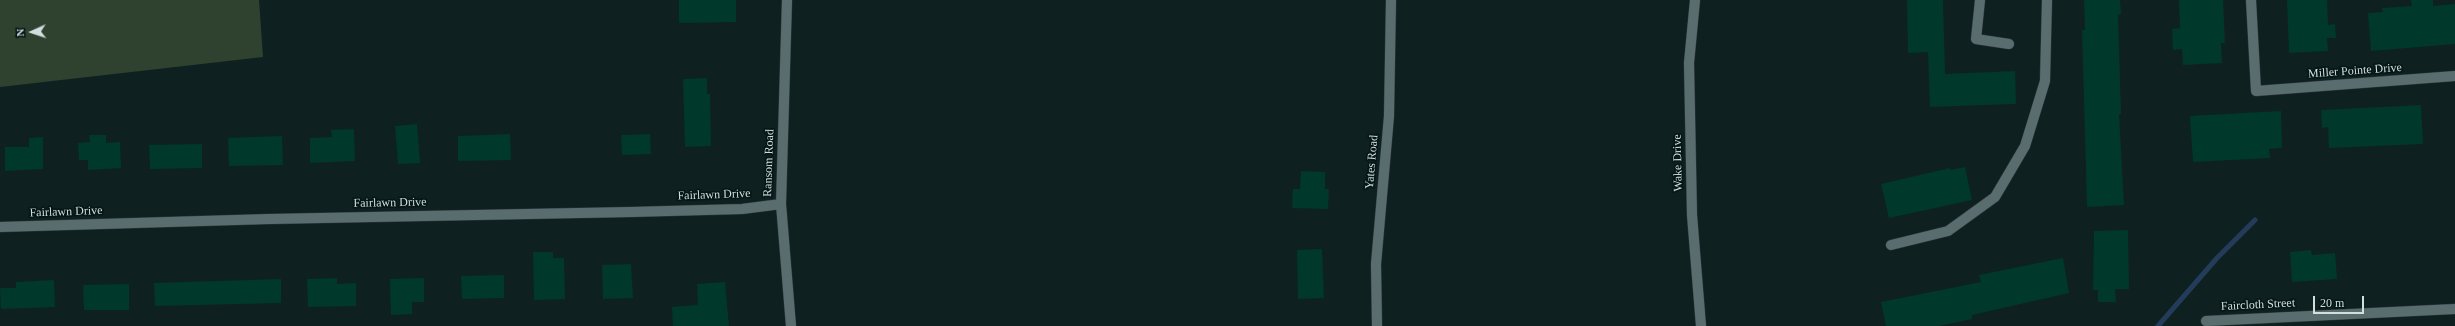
<!DOCTYPE html>
<html>
<head>
<meta charset="utf-8">
<style>
  body { margin:0 }
  #map { position:relative; width:2455px; height:326px; overflow:hidden; background:#0f2021; font-family:"Times New Roman",serif }
  canvas { display:block }
  .north { position:absolute; left:12px; top:12px; width:40px; height:40px; -webkit-text-stroke:3px #061718; paint-order:stroke; rotate:267deg; font-size:11px; font-weight:700; line-height:16px; text-align:center; color:#d4dedf }
  .north::after { content:''; display:block; margin:auto; width:14px; height:18px; background:#d4dedf; clip-path:polygon(50% 0,100% 100%,50% 72%,0 100%) }
  .scale { position:absolute; left:2313px; top:296px; width:51px; height:18px; box-sizing:border-box; border:2px solid #d4dedf; border-top:0; padding-left:5px; font-size:12px; line-height:14px; white-space:nowrap; color:#d4dedf; -webkit-text-stroke:3px #061718; paint-order:stroke }
</style>
</head>
<body>
<div id="map">
<canvas width="2455" height="326"></canvas>
<div class="north">N</div>
<div class="scale">20 m</div>
</div>
<script>
const ctx = document.querySelector('canvas').getContext('2d');
ctx.lineJoin = 'round';
function paint(path, color) {
  ctx.fillStyle = color;
  ctx.fill(path, 'evenodd');
}
function shape(rows) {
  const path = new Path2D();
  for (const r of rows) {
    path.moveTo(r[0], r[1]);
    for (let i = 2; i < r.length; i += 2) path.lineTo(r[i], r[i + 1]);
  }
  return path;
}
function stroke(path, color, width, dash) {
  ctx.strokeStyle = color;
  ctx.lineWidth = width;
  ctx.lineCap = dash ? 'butt' : 'round';
  ctx.setLineDash(dash || []);
  ctx.stroke(path);
}
function write(font, color, halo, rows, align = 'center') {
  ctx.font = font + ' "Times New Roman",serif';
  ctx.lineWidth = 3.5;
  ctx.setLineDash([]);
  ctx.textBaseline = 'middle';
  ctx.strokeStyle = halo;
  ctx.fillStyle = color;
  for (const [text, x, y, turn = 0] of rows) {
    ctx.save();
    ctx.translate(x, y);
    ctx.rotate((+turn || 0) * Math.PI / 180);
    ctx.textAlign = isNaN(turn) ? turn : align;
    if (halo) ctx.strokeText(text, 0, 0);
    ctx.fillText(text, 0, 0);
    ctx.restore();
  }
}
const green = shape([
  [0,0,259,0,263,57,0,87]
]);
const stream = shape([
  [2158,326,2217,258,2255,220]
]);
const building = shape([
  [679,0,736,0,736,22,679,23],
  [1907,0,1943,0,1945,74,2015,71,2016,104,1930,107,1928,52,1908,53],
  [2084,0,2120,0,2121,14,2118,15,2121,114,2119,114,2124,205,2087,207,2082,30,2085,30],
  [2179,0,2223,0,2225,43,2221,43,2222,63,2183,65,2182,49,2173,50,2172,29,2180,28],
  [2287,0,2327,0,2328,25,2335,24,2336,38,2327,38,2328,51,2289,53],
  [2411,0,2433,0,2433,6,2455,4,2455,44,2371,51,2368,13,2383,12,2382,8,2412,6],
  [707,78,707,94,710,94,711,146,685,147,683,79],
  [2421,105,2423,144,2329,148,2328,127,2322,128,2321,110],
  [2281,111,2282,148,2269,149,2270,158,2193,162,2190,116],
  [417,124,420,163,398,164,395,126],
  [354,129,355,161,310,163,310,138,332,137,331,130],
  [510,134,511,160,458,161,458,136],
  [650,134,651,154,622,155,621,135],
  [89,135,106,135,106,143,120,142,121,168,88,170,88,160,79,160,78,143,90,142],
  [282,136,283,165,229,166,228,138],
  [43,137,43,169,5,171,5,147,29,147,29,138],
  [202,144,202,168,150,169,149,145],
  [1965,167,1972,200,1889,218,1881,184,1950,168,1950,170],
  [1301,171,1325,172,1325,189,1329,189,1328,209,1292,208,1293,189,1300,189],
  [2128,230,2129,289,2115,289,2116,302,2098,302,2098,290,2093,290,2094,231],
  [1322,249,1324,298,1298,299,1297,250],
  [2311,250,2312,255,2335,253,2337,279,2292,282,2290,252],
  [533,252,553,252,553,258,564,258,565,299,534,300],
  [2063,258,2069,293,1972,315,1972,319,1939,326,1886,326,1881,302,1981,282,1979,275],
  [631,264,633,298,603,299,602,265],
  [504,275,504,298,462,299,461,276],
  [337,278,337,284,356,283,356,306,308,307,307,279],
  [424,278,424,302,412,302,412,314,391,315,390,279],
  [281,279,281,303,155,306,154,283],
  [54,280,55,307,1,309,0,288,16,288,16,282],
  [725,282,729,326,673,326,672,307,698,305,697,284],
  [129,284,129,310,84,310,83,285]
]);
const minor = shape([
  [1695,0,1689,63,1692,215,1701,326],
  [1980,0,1976,39,2009,44],
  [2251,0,2256,91,2455,76],
  [1891,245,1948,231,1995,197,2025,146,2045,81,2047,0],
  [2206,321,2455,309],
  [1377,326,1376,264,1389,116,1391,0]
]);
const tertiary = shape([
  [787,0,781,204,791,326],
  [0,227,269,219,631,212,742,209,781,204]
]);
const streetNames = [
  ["Miller Pointe Drive",2355,71,-4],
  ["Yates Road",1372,162,-85],
  ["Ransom Road",769,163,-88],
  ["Wake Drive",1678,163,-91],
  ["Fairlawn Drive",714,195,-2],
  ["Fairlawn Drive",390,203,-1],
  ["Fairlawn Drive",66,212,-2],
  ["Faircloth Street",2258,305,-3]
];
paint(green, '#2f422f');
stroke(stream, '#233c59', 5);
paint(building, '#00382b');
stroke(minor, '#2f393a', 11);
stroke(tertiary, '#2f393a', 11);
stroke(minor, '#5a6d6e', 10);
stroke(tertiary, '#5a6d6e', 10);
write('12px', '#d4dedf', '#061718', streetNames);
</script>
</body>
</html>
